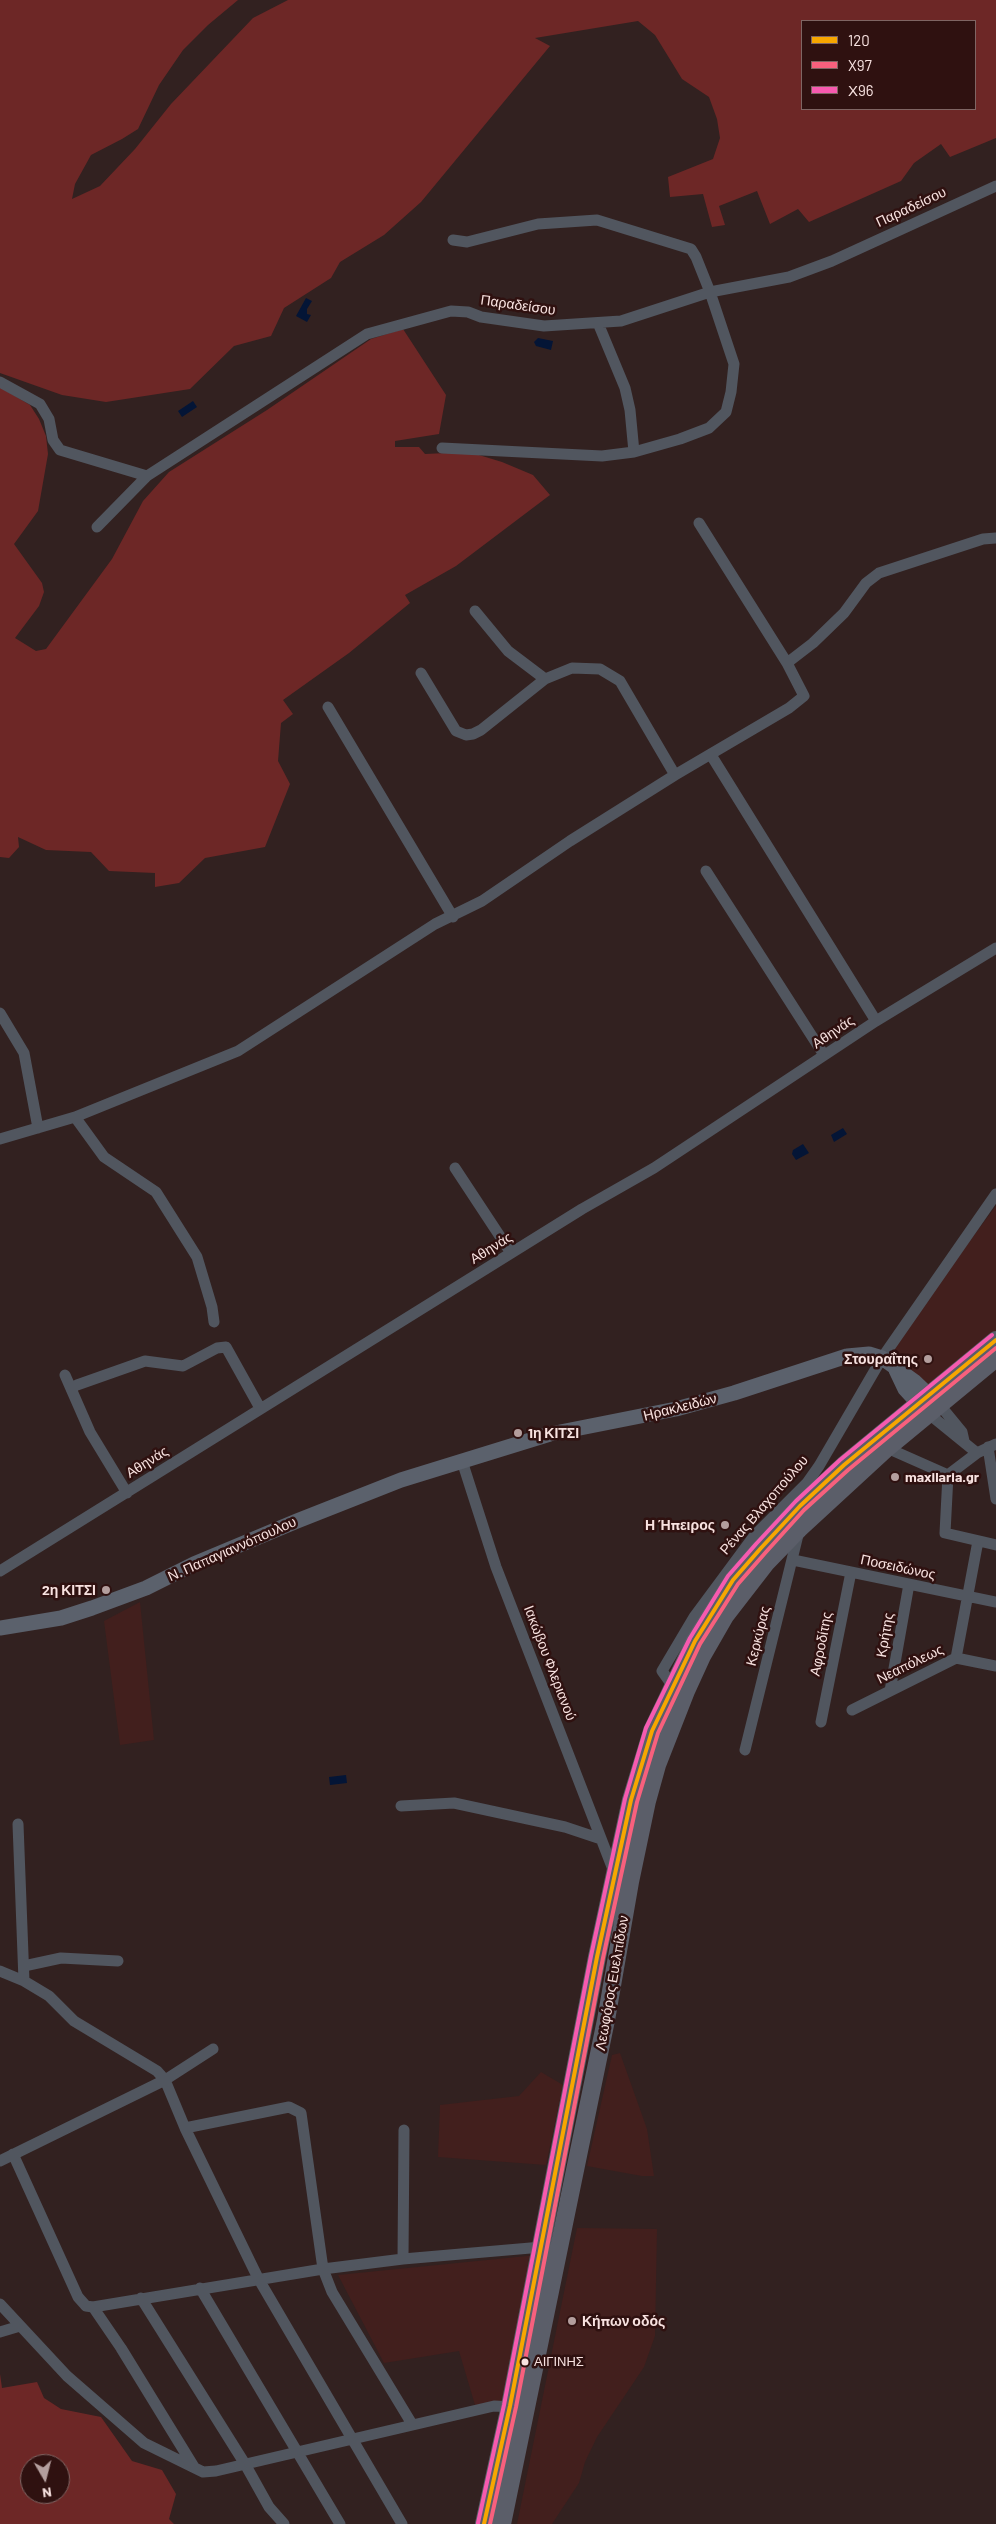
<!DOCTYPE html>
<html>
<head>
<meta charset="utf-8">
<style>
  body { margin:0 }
  #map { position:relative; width:996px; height:2524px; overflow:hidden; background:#322120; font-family:Barlow,sans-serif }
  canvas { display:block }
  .legend { position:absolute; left:801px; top:20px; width:175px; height:90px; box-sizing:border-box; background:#2f1110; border:1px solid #7f6563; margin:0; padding:6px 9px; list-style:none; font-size:15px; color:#f8e2e0 }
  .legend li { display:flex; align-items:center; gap:10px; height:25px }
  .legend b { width:25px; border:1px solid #7f6563 }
  .north { position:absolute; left:20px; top:2454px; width:50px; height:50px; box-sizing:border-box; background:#2f1110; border:1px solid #7f6563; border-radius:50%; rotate:172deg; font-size:14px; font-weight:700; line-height:20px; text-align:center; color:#f8e2e0 }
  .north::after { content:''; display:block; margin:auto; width:18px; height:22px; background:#b39e9d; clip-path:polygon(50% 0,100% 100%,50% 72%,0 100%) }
</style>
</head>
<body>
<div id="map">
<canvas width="996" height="2524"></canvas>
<ul class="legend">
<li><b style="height:6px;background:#f7a600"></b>120</li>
<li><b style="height:6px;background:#f8607d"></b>X97</li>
<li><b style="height:6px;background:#f75aaf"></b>Χ96</li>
</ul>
<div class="north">N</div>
</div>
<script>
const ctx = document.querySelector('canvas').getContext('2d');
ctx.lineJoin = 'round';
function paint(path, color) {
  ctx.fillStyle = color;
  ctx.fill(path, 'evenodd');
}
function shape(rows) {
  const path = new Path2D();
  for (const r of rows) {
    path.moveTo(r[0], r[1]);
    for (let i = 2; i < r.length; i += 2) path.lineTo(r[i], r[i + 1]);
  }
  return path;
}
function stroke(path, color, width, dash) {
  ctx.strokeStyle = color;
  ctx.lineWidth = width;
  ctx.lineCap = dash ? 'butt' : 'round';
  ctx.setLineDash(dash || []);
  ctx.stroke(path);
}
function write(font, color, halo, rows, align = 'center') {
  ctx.font = font + ' Barlow,sans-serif';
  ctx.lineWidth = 5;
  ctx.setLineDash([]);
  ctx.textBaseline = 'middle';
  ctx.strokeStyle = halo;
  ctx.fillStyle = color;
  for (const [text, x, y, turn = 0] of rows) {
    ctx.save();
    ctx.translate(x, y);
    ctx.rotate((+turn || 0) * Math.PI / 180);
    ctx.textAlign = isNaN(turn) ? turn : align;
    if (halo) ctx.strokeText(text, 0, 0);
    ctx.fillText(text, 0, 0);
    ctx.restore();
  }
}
const built = shape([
  [996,1206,996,1337,932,1393,882,1358],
  [140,1602,154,1740,120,1745,104,1621],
  [620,2053,647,2129,654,2176,642,2176,587,2166,612,2055],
  [541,2072,563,2085,546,2165,438,2157,440,2105,519,2096],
  [577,2228,657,2229,655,2336,644,2367,597,2437,585,2462,579,2483,552,2524,517,2524],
  [537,2255,504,2400,475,2405,459,2351,384,2363,338,2275]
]);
const green = shape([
  [0,0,238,0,208,25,183,50,159,85,138,129,122,139,91,155,75,184,72,199,100,186,135,149,171,104,253,18,288,0,996,0,996,138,950,157,941,144,914,163,901,181,809,222,798,209,770,224,757,191,719,206,725,225,712,227,703,194,670,197,668,177,713,159,720,138,717,119,709,97,682,79,655,35,638,21,535,38,550,46,421,202,384,235,340,262,331,278,284,308,271,336,234,346,190,389,106,402,62,395,0,373],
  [975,21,975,109,802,109,802,21],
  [403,329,446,395,439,434,395,441,395,447,419,447,425,454,469,452,502,462,533,475,550,495,456,566,405,595,410,603,349,653,283,700,293,714,281,723,278,761,290,784,265,847,205,858,179,883,155,887,155,873,109,871,91,852,46,850,18,837,19,847,9,858,0,857,0,387,30,405,39,419,46,436,48,454,38,511,14,544,42,583,44,592,39,606,15,638,36,651,46,649,112,559,143,501,169,472,267,410,371,339],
  [0,2374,2,2388,37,2382,44,2398,61,2409,101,2417,132,2461,162,2470,176,2494,169,2519,174,2524,0,2524],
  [30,2464,60,2464,60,2494,30,2494]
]);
const water = shape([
  [306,298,312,301,307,309,307,314,311,315,307,322,296,316],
  [538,338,553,341,551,350,536,346,534,342],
  [193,401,197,407,182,417,178,411],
  [843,1128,847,1134,834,1142,831,1135],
  [803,1144,809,1153,796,1160,792,1154,793,1150],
  [346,1775,347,1783,330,1785,329,1777]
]);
const street = shape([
  [598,323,625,388,630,410,634,452],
  [0,382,40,404,49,419,53,440,60,450,147,476,367,334,451,311,468,312,481,317,544,326,621,321,710,292,789,277,832,261,996,186],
  [442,448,602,456,634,452,680,439,709,428,726,412,731,392,734,364,710,292,696,257,691,249,597,220,538,224,467,242,453,240],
  [699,523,787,663],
  [97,527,147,476],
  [475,611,508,651,545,679],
  [421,673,456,731,466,735,473,734,481,730,545,679,572,668,600,669,620,681,675,775],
  [328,707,453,917],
  [711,755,876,1021],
  [706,871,824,1055],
  [0,1013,24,1053,38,1128],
  [75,1117,104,1157,156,1192,197,1257,212,1307,214,1322],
  [0,1139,75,1117,238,1051,435,924,482,901,570,841,675,775,789,708,804,696,787,663,813,643,844,613,866,583,879,573,983,539,996,538],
  [455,1168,511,1253],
  [65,1375,90,1432,127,1493],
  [77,1385,145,1361,183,1366,217,1348,226,1347,260,1408],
  [939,1404,962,1432,964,1441],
  [929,1414,977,1453],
  [988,1447,996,1499],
  [887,1448,948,1475,977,1453,996,1444],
  [462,1461,496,1567,614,1872],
  [948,1475,945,1533,996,1545],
  [793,1560,996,1602],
  [0,1571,582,1209,654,1168,876,1021,996,948],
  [956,1658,996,1666],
  [672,1685,662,1671,694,1617,754,1536,807,1483,819,1466,882,1358,996,1194],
  [890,1691,909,1584],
  [852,1710,956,1658,978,1541],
  [821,1722,851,1572],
  [745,1750,799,1531],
  [401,1806,454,1803,565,1827,601,1839],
  [18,1824,24,1981],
  [24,1966,61,1958,118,1961],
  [0,1971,24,1981,49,1996,74,2021,157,2071,165,2080,185,2128,258,2278,402,2524],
  [185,2128,289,2107,301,2113,323,2269,332,2292,412,2424],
  [13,2154,78,2297,86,2306,93,2307,323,2269,403,2259,542,2247],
  [0,2161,165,2080,213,2049],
  [403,2259,404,2130],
  [200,2288,340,2524],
  [141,2298,245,2464,269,2507,284,2524],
  [0,2304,67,2376,144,2443,203,2472,216,2471,494,2406,515,2407],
  [93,2307,121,2348,194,2467],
  [0,2332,20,2326]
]);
const secondary = shape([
  [896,1370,905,1389,926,1412],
  [0,1628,61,1618,92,1608,146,1588,194,1564,297,1521,401,1480,550,1434,676,1409,734,1393,847,1356,869,1354,882,1358,914,1381,936,1402]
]);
const primary = shape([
  [484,2524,510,2406,597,1957,631,1800,652,1731,695,1641,733,1580,761,1548,800,1506,844,1465,996,1340],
  [502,2524,606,2020,630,1882,647,1801,657,1765,686,1691,702,1656,725,1616,766,1563,799,1529,887,1448,996,1358]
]);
const bus1 = shape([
  [484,2524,510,2406,597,1957,631,1800,652,1731,695,1641,733,1580,761,1548,800,1506,844,1465,996,1340]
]);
const bus2 = shape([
  [490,2524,516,2407,603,1958,637,1802,658,1733,700,1644,738,1584,766,1552,804,1510,848,1470,996,1348]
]);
const bus3 = shape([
  [478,2523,504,2405,591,1956,625,1799,646,1728,690,1638,728,1576,756,1544,796,1501,840,1460,992,1335]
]);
const markers = [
  [928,1359,5,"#b39e9d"],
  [518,1433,5,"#b39e9d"],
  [895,1477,5,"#b39e9d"],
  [725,1525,5,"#b39e9d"],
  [106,1590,5,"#b39e9d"],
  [572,2321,5,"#b39e9d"],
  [525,2362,4.5,"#f8e2e0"]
];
const busNames = [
  ["ΑΙΓΙΝΗΣ",534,2362]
];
const streetNames = [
  ["Παραδείσου",911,207,-25],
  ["Παραδείσου",518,305,8],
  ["Αθηνάς",833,1032,-34],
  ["Αθηνάς",491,1248,-32],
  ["Ηρακλειδών",680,1407,-14],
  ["Αθηνάς",147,1462,-32],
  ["Ρένας Βλαχοπούλου",764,1505,-49],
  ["Ν. Παπαγιαννόπουλου",232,1549,-24],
  ["Ποσειδώνος",898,1567,12],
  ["Κρήτης",885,1635,-80],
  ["Κερκύρας",758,1636,-76],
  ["Αφροδίτης",821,1644,-79],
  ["Ιακώβου Φλεριανού",550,1663,69],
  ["Νεαπόλεως",910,1664,-26],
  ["Λεωφόρος Ευελπίδων",612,1983,-80]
];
const poiNames = [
  ["Στουραΐτης",918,1359],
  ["1η ΚΙΤΣΙ",528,1433,"left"],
  ["maxilaria.gr",905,1477,"left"],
  ["Η Ήπειρος",715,1525],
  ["2η ΚΙΤΣΙ",96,1590],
  ["Κήπων οδός",582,2321,"left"]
];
paint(built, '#421f1d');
paint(green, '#6d2726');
paint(water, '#041536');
stroke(street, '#51565f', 11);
stroke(secondary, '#5b616c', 15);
stroke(primary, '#5b5e69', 18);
stroke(bus1, '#f7a600', 4);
stroke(bus2, '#f8607d', 4);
stroke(bus3, '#f75aaf', 4);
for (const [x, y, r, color] of markers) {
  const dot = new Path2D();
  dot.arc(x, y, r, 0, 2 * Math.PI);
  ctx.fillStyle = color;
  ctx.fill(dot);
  stroke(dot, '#2f1110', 2);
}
write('13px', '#f8e2e0', '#2f1110', busNames, 'left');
write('14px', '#f8e2e0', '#2f1110', streetNames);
write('bold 14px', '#f8e2e0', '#2f1110', poiNames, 'right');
</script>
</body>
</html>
